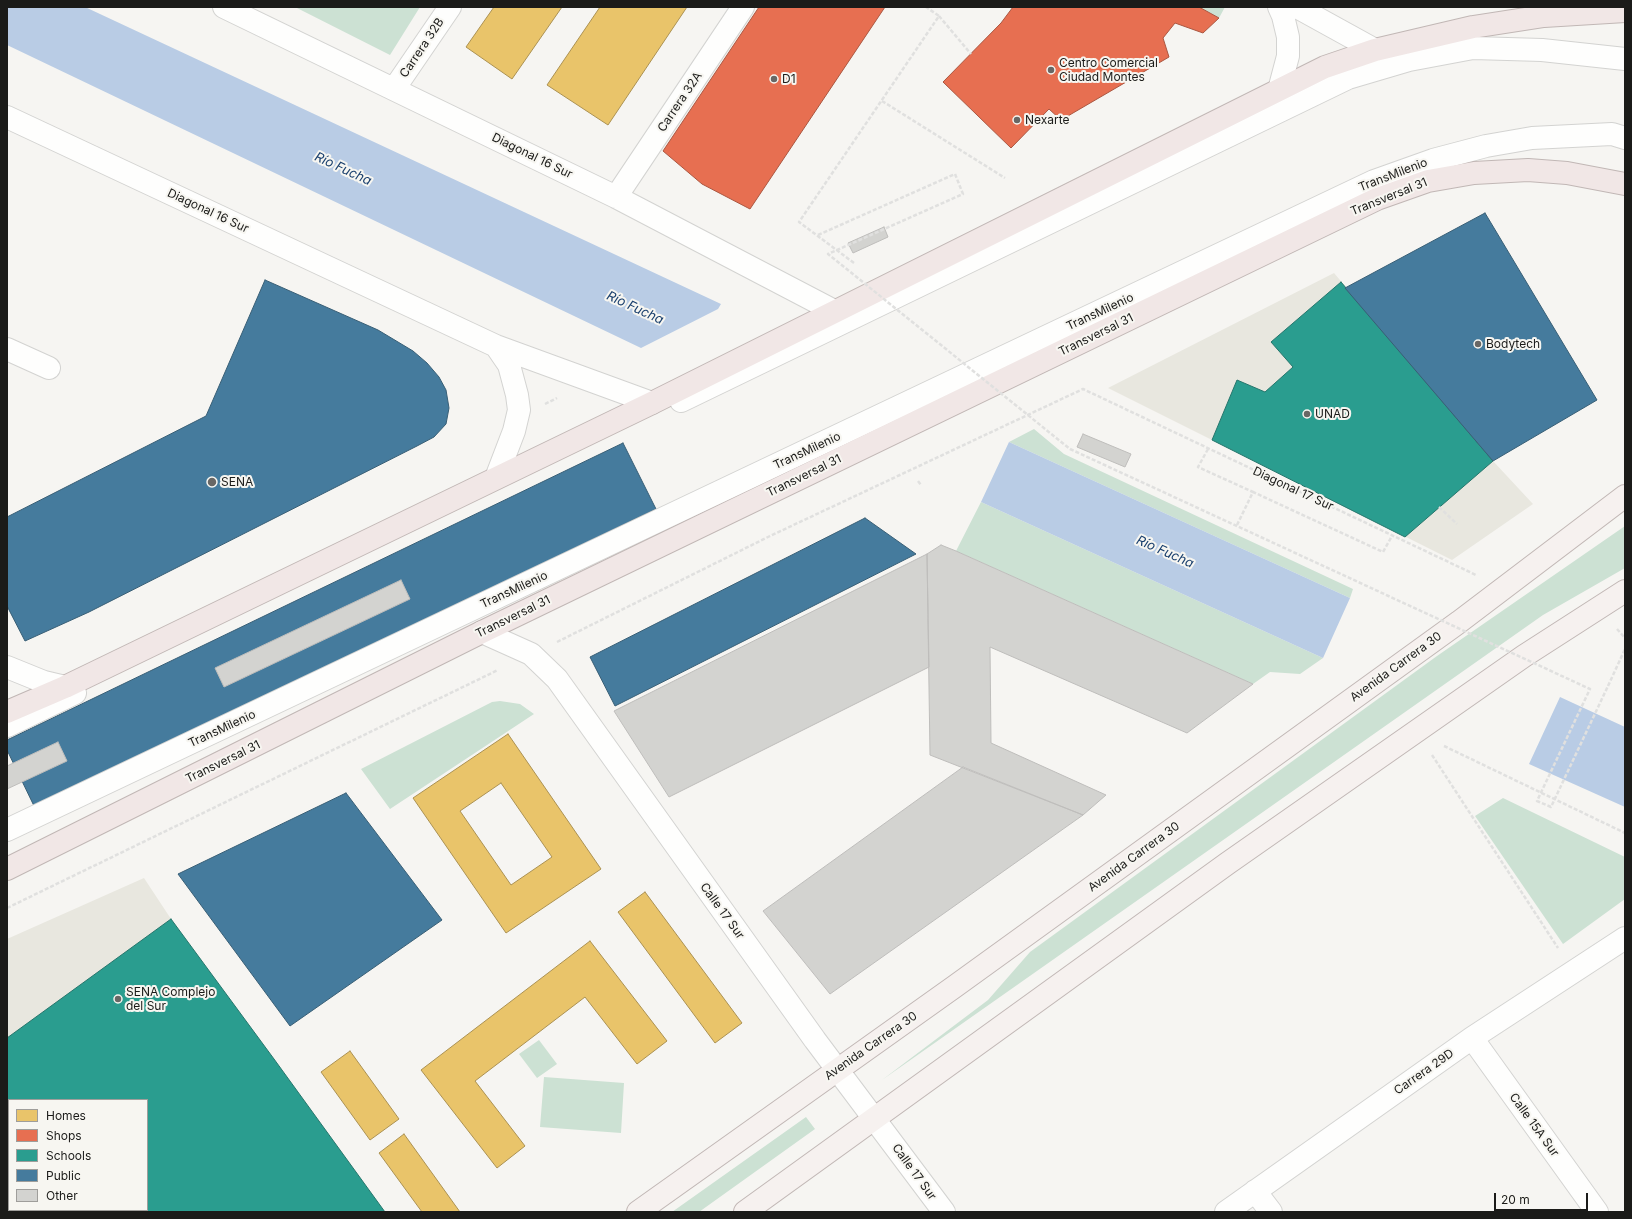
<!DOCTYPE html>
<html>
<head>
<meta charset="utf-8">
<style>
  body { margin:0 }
  #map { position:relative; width:1632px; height:1219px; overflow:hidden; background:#f6f5f2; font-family:Inter,sans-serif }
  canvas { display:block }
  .frame { position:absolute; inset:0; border:8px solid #1b1b19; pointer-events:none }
  .legend { position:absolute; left:8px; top:1099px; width:140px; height:112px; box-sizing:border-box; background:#f7f6f1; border:1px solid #9f9e9b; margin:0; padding:5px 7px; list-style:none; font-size:12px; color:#1b1b19 }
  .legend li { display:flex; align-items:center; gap:8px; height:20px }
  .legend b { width:20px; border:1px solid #9f9e9b }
  .scale { position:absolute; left:1494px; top:1193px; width:94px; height:18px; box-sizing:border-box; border:2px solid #1b1b19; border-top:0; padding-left:5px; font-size:12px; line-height:14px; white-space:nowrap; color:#1b1b19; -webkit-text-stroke:3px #f7f6f1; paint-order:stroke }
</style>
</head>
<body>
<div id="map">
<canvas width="1632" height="1219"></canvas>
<div class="frame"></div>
<ul class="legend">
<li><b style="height:11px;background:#e9c46a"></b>Homes</li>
<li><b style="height:11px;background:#e76f51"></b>Shops</li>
<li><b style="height:11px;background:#2a9d8f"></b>Schools</li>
<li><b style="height:11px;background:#457b9d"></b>Public</li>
<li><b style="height:11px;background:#d3d3d0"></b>Other</li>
</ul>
<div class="scale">20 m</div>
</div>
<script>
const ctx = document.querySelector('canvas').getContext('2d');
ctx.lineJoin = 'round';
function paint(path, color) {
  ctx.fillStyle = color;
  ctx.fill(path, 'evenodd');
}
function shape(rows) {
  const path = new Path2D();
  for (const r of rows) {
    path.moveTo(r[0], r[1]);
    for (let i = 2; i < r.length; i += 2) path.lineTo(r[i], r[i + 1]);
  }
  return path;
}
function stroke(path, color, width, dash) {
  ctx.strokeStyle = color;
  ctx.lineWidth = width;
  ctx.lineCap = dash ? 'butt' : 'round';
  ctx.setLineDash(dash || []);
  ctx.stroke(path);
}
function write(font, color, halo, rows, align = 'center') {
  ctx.font = font + ' Inter,sans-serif';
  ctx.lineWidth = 4;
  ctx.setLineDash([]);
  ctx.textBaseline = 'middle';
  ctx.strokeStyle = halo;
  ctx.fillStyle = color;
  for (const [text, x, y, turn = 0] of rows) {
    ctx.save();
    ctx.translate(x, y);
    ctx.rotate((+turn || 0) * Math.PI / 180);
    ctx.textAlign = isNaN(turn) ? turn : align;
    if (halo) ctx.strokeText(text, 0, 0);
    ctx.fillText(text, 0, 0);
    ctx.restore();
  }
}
const built = shape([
  [1334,273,1493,461,1533,504,1452,560,1108,388],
  [144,878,171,919,385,1212,7,1212,7,939],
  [9,1100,147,1100,147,1210,9,1210]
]);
const green = shape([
  [295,7,420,7,390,55],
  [1199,7,1225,7,1219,18],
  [1034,429,1064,454,1353,589,1350,598,1009,442],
  [981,502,1323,658,1300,674,1270,672,1253,684,956,551],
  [1625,526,1625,568,1543,615,882,1080,988,1000,1030,952,1437,656],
  [500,701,520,704,534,714,390,809,361,769,492,702],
  [1503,798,1625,857,1625,899,1563,944,1475,816],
  [539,1040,557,1064,537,1078,519,1054],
  [544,1077,624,1083,621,1133,540,1127],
  [806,1117,815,1129,699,1212,672,1212]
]);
const water = shape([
  [7,7,85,7,721,304,718,309,641,348,7,45],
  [1009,442,1350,598,1323,658,981,502],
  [1560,697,1625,727,1625,807,1529,764]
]);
const homes = shape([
  [494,7,562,7,512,79,466,47,494,7],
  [600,7,687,7,608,125,547,85,600,7],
  [508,734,601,869,506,933,413,798,508,734],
  [501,783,552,857,511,885,460,811,501,783],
  [645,892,742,1023,715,1043,618,912,645,892],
  [590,941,667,1041,637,1064,585,997,475,1081,525,1146,497,1168,421,1070,590,941],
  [350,1051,399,1119,370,1140,321,1072,350,1051],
  [404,1134,460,1212,422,1212,379,1153,404,1134]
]);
const shops = shape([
  [759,7,885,7,750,209,702,184,663,151,759,7],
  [1013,7,1199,7,1219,18,1203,33,1175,23,1163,38,1169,57,1061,120,1049,109,1011,148,943,82,1001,23,1013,7]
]);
const schools = shape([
  [1341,282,1493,461,1405,537,1212,440,1237,380,1265,392,1293,367,1271,342,1341,282],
  [171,919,274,1059,385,1212,7,1212,7,1038,171,919],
  [9,1100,147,1100,147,1210,9,1210,9,1100]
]);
const public = shape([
  [1485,213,1597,400,1493,461,1345,288,1485,213],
  [265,280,378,330,413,351,427,363,439,377,446,390,449,408,446,424,434,437,417,446,89,612,25,641,7,606,7,517,206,416,265,280],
  [623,443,656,509,35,808,7,750,7,740,623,443],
  [865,518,916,554,615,706,590,657,865,518],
  [346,793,442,920,290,1026,178,874,346,793]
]);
const building = shape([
  [884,227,888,237,853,253,848,243,884,227],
  [1083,434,1131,454,1125,467,1077,447,1083,434],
  [941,545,956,551,1253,684,1187,733,990,647,991,743,1106,795,1083,815,930,755,927,554,941,545],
  [927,554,929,667,669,797,614,711,927,554],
  [401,580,410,599,224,687,215,668,401,580],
  [58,742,67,761,7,789,7,766,58,742],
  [963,767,1083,815,830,994,763,911,963,767]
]);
const path = shape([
  [939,16,971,54],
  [882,101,1005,178],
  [854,263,799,222,939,16,926,7],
  [545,404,557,398],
  [1208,449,1198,467,1253,492],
  [918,481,921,485],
  [1439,507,1457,524],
  [1237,525,1253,492,1383,552,1392,536],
  [1617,629,1625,638],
  [557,642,770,536,1083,389,1476,575],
  [1608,686,1625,649],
  [1444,746,1625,833],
  [1432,755,1558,948],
  [7,908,498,670]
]);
const minor = shape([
  [224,7,616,197,836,312],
  [1279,7,1283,16,1288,37,1288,56,1279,90],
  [1297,7,1375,50],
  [394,89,450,7],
  [7,117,496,346,652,403],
  [616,197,743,7],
  [7,349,49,368],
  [681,401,1348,78,1409,60,1473,48,1542,50,1625,59],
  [496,478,514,431,519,410,517,395,509,365,496,346],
  [482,632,531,654,557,679,815,1040,944,1212],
  [7,667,44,682,65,687],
  [7,726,75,693],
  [7,830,1374,181,1433,160,1486,146,1532,138,1612,134,1625,138],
  [1472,1038,1597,1212],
  [1255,1191,1271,1212],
  [1226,1212,1472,1038,1625,938]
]);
const major = shape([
  [638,1212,954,987,1459,622,1625,496],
  [745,1212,1228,863,1524,656,1625,591]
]);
const highway = shape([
  [7,712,65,687,652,403,1325,67,1375,50,1473,27,1544,16,1625,11],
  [7,869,482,632,1377,199,1428,181,1474,173,1528,170,1567,173,1625,184]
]);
const pathBridge = shape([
  [818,235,955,174,963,194,828,254,1070,449,1590,689,1537,801,1551,807,1608,686]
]);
const markers = [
  [1051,70,4,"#686765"],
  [774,79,4,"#686765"],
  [1017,120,4,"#686765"],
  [1478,344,4,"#686765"],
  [1307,414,4,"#686765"],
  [212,482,5,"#686765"],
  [118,999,4,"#686765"]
];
const streetNames = [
  ["Carrera 32B",422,48,-56],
  ["Carrera 32A",680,102,-56],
  ["Diagonal 16 Sur",532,156,26],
  ["TransMilenio",1393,175,-21],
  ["Transversal 31",1389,197,-22],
  ["Diagonal 16 Sur",208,211,25],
  ["TransMilenio",1100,312,-25],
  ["Transversal 31",1096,335,-26],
  ["TransMilenio",807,451,-25],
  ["Transversal 31",804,476,-26],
  ["Diagonal 17 Sur",1293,489,25],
  ["TransMilenio",514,590,-25],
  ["Transversal 31",513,617,-26],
  ["Avenida Carrera 30",1396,667,-36],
  ["TransMilenio",222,729,-25],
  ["Transversal 31",223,762,-26],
  ["Avenida Carrera 30",1134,857,-36],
  ["Calle 17 Sur",722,911,54],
  ["Avenida Carrera 30",871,1046,-35],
  ["Carrera 29D",1424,1072,-35],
  ["Calle 15A Sur",1534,1125,54],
  ["Calle 17 Sur",914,1172,54]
];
const poiNames = [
  ["Centro Comercial",1059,63],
  ["Ciudad Montes",1059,77],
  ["D1",782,79],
  ["Nexarte",1025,120],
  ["Bodytech",1486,344],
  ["UNAD",1315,414],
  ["SENA",221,482],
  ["SENA Complejo",126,992],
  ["del Sur",126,1006]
];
const waterNames = [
  ["Río Fucha",343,169,25],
  ["Río Fucha",635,308,25],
  ["Río Fucha",1165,552,24]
];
paint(built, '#e8e7df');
paint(green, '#cce1d3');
paint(water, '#b9cce5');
paint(homes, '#e9c46a');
stroke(homes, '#ab9152', 1);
paint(shops, '#e76f51');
stroke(shops, '#aa5640', 1);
paint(schools, '#2a9d8f');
stroke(schools, '#26766c', 1);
paint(public, '#457b9d');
stroke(public, '#385e75', 1);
paint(building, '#d3d3d0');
stroke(building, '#bebdbb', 1);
stroke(minor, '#d3d3d1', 24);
stroke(major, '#c1b7b5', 24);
stroke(highway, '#c1b7b5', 24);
stroke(path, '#e0e0df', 2.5, [4, 2]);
stroke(minor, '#fefefd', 22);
stroke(major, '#f6f1ef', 22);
stroke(highway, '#f1e7e6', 22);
stroke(pathBridge, '#e0e0df', 2.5, [4, 2]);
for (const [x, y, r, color] of markers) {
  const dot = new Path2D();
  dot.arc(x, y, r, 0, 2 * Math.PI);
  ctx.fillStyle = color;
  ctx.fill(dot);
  stroke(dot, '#f7f6f1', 1.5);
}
write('12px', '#1b1b19', '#f7f6f1', streetNames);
write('12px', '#1b1b19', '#f7f6f1', poiNames, 'left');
write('italic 13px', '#193f6d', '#f7f6f1', waterNames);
</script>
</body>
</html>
